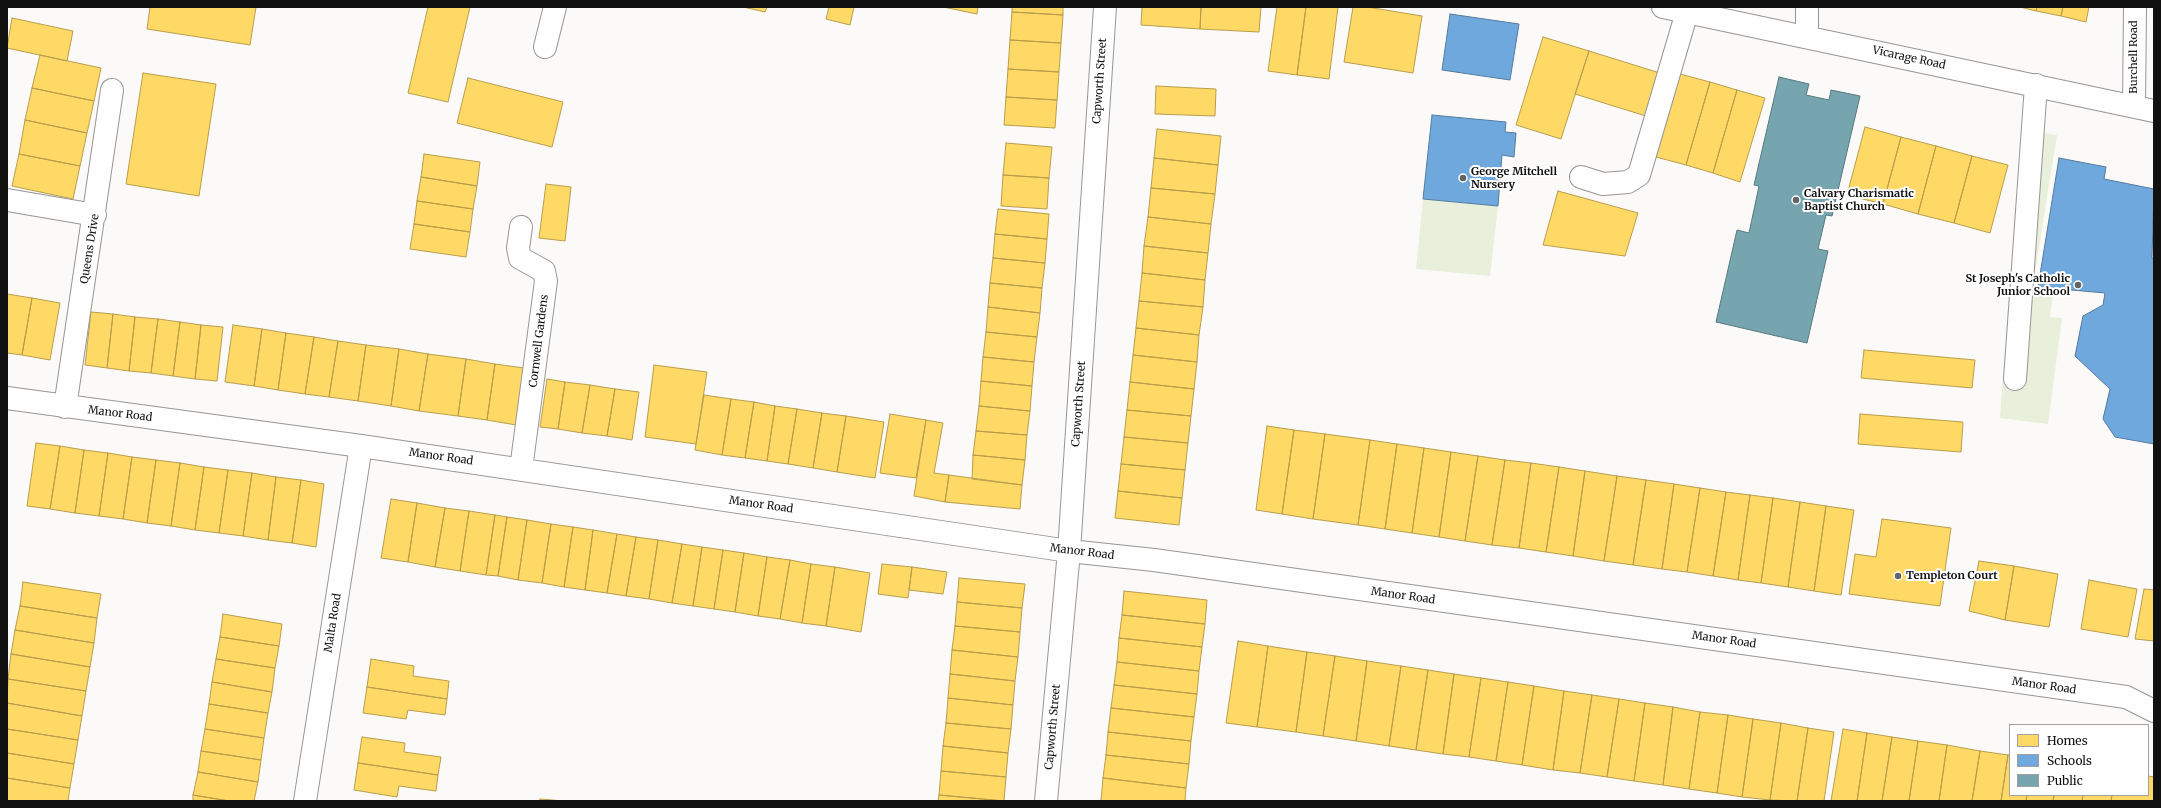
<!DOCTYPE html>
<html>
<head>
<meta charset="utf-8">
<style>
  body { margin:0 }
  #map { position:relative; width:2161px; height:808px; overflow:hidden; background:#fcfaf8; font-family:Merriweather,serif }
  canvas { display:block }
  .frame { position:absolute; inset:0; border:8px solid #111; pointer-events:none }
  .legend { position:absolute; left:2009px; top:724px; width:140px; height:72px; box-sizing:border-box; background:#fff; border:1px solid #a0a0a0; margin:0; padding:5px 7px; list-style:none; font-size:12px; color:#111 }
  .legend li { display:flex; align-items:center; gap:8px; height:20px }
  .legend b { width:20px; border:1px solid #a0a0a0 }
</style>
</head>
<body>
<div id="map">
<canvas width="2161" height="808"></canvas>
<div class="frame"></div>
<ul class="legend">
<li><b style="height:11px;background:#ffd966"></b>Homes</li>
<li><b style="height:11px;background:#6fa8dc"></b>Schools</li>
<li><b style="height:11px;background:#76a5af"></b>Public</li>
</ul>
</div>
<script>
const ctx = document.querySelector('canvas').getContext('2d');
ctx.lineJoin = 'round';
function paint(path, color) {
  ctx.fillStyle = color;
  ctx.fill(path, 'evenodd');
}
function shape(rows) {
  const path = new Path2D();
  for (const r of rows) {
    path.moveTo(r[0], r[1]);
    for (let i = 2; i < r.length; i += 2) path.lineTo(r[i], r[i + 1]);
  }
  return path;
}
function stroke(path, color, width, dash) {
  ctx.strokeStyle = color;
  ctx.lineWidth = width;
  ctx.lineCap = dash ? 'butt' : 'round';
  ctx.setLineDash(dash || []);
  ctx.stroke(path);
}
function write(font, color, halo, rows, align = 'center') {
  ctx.font = font + ' Merriweather,serif';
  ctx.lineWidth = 4;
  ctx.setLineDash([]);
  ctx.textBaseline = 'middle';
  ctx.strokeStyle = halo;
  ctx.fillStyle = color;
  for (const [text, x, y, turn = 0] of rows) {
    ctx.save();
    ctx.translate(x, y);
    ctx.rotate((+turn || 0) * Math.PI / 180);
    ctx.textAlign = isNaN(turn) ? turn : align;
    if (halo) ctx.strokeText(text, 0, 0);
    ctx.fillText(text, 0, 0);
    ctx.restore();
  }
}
const green = shape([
  [2021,130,2057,135,2032,291,2053,294,2050,317,2062,318,2048,424,2000,418],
  [1423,199,1498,206,1490,276,1416,269]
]);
const homes = shape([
  [150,7,256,7,250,45,147,29,150,7],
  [428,7,470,7,448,102,408,93,428,7],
  [743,7,767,7,765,12,743,7],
  [829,7,854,7,850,25,826,19,829,7],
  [943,7,978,7,977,14,943,7],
  [1012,7,1063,7,1063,15,1012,12,1012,7],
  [1142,7,1201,7,1200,29,1141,25,1142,7],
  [1201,7,1261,7,1259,32,1200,29,1201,7],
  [1277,7,1306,7,1297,75,1268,71,1277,7],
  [1306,7,1338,7,1329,79,1297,75,1306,7],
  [1353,7,1367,7,1422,16,1413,73,1344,62,1353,7],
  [2020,7,2037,7,2036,11,2020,7],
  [2037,7,2063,7,2061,16,2036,11,2037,7],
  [2063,7,2089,7,2086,22,2061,16,2063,7],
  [1012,12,1063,15,1061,43,1010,40,1012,12],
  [12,18,73,31,67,61,7,48,12,18],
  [1543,37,1589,51,1561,139,1516,125,1543,37],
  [1010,40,1061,43,1059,72,1008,69,1010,40],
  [1589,51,1663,74,1649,117,1575,94,1589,51],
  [40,55,101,68,94,101,32,88,40,55],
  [1008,69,1059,72,1057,100,1006,97,1008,69],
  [143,73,216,84,199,196,126,184,143,73],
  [1680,74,1710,82,1686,165,1656,157,1680,74],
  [468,78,563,102,552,147,457,123,468,78],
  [1710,82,1737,90,1713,173,1686,165,1710,82],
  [1156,86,1216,89,1215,116,1155,114,1156,86],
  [32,88,94,101,87,133,25,120,32,88],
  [1737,90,1765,98,1740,182,1713,173,1737,90],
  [1006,97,1057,100,1055,128,1004,125,1006,97],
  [25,120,87,133,80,166,19,154,25,120],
  [1865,127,1901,137,1883,204,1847,195,1865,127],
  [1157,129,1221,136,1218,165,1154,158,1157,129],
  [1901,137,1936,146,1918,214,1883,204,1901,137],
  [1006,143,1052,147,1049,178,1003,175,1006,143],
  [1936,146,1972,156,1954,223,1918,214,1936,146],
  [19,154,80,166,73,199,12,186,19,154],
  [424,154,480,162,477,186,421,177,424,154],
  [1972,156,2008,165,1990,233,1954,223,1972,156],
  [1154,158,1218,165,1215,194,1151,188,1154,158],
  [1003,175,1049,178,1047,209,1001,206,1003,175],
  [421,177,477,186,473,209,417,201,421,177],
  [546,184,571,187,565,241,539,238,546,184],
  [1151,188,1215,194,1211,224,1148,217,1151,188],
  [1558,191,1638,213,1625,256,1543,245,1558,191],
  [417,201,473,209,470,232,414,224,417,201],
  [998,209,1049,214,1047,239,995,234,998,209],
  [1148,217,1211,224,1208,253,1144,246,1148,217],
  [414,224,470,232,466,257,410,249,414,224],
  [995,234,1047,239,1045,263,993,258,995,234],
  [1144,246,1208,253,1205,280,1142,273,1144,246],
  [993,258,1045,263,1042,288,990,283,993,258],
  [1142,273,1205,280,1203,307,1139,301,1142,273],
  [990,283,1042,288,1040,313,988,307,990,283],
  [7,294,32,298,22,355,7,353,7,294],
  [32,298,60,303,50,360,22,355,32,298],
  [1139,301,1203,307,1199,335,1136,328,1139,301],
  [988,307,1040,313,1037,337,986,332,988,307],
  [91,312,113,314,107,368,85,365,91,312],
  [113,314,135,317,129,371,107,368,113,314],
  [135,317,158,319,151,373,129,371,135,317],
  [158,319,180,322,173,376,151,373,158,319],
  [180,322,201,325,195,379,173,376,180,322],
  [201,325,223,327,217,381,195,379,201,325],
  [233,325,262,329,254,386,225,382,233,325],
  [1136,328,1199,335,1197,362,1133,355,1136,328],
  [262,329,286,333,278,390,254,386,262,329],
  [986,332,1037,337,1034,362,983,357,986,332],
  [286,333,314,337,305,394,278,390,286,333],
  [314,337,338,341,329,397,305,394,314,337],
  [338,341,366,345,358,401,329,397,338,341],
  [366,345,399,349,391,406,358,401,366,345],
  [399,349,428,354,419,411,391,406,399,349],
  [1864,350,1975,360,1972,388,1861,378,1864,350],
  [428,354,466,359,458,416,419,411,428,354],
  [1133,355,1197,362,1194,389,1130,382,1133,355],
  [983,357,1034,362,1032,386,981,381,983,357],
  [466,359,495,364,487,420,458,416,466,359],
  [495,364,524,368,516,425,487,420,495,364],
  [654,365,707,372,696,444,645,437,654,365],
  [547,379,565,382,558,429,540,427,547,379],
  [981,381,1032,386,1030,411,979,406,981,381],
  [565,382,590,385,582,433,558,429,565,382],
  [1130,382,1194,389,1191,416,1127,410,1130,382],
  [590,385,615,389,607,436,582,433,590,385],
  [615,389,639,392,632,440,607,436,615,389],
  [704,395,731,399,722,455,695,450,704,395],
  [731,399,754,402,745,458,722,455,731,399],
  [754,402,775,406,767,461,745,458,754,402],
  [775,406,797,409,788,464,767,461,775,406],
  [979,406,1030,411,1027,435,976,431,979,406],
  [797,409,822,413,813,468,788,464,797,409],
  [1127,410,1191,416,1188,443,1124,437,1127,410],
  [822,413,846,416,837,472,813,468,822,413],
  [890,414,926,420,916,478,880,473,890,414],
  [1860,414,1963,422,1961,452,1858,444,1860,414],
  [846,416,884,422,875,478,837,472,846,416],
  [926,420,943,423,934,473,949,475,945,502,914,496,926,420],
  [1267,426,1294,430,1282,514,1256,510,1267,426],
  [1294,430,1325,434,1313,519,1282,514,1294,430],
  [976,431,1027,435,1025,460,973,455,976,431],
  [1325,434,1370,440,1358,525,1313,519,1325,434],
  [1124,437,1188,443,1185,470,1121,464,1124,437],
  [1370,440,1397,444,1385,529,1358,525,1370,440],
  [36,443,60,446,50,509,27,506,36,443],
  [1397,444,1424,448,1412,533,1385,529,1397,444],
  [60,446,84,450,75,513,50,509,60,446],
  [1424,448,1451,452,1439,537,1412,533,1424,448],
  [84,450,108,453,99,516,75,513,84,450],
  [1451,452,1478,456,1465,541,1439,537,1451,452],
  [108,453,132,457,123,519,99,516,108,453],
  [973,455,1025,460,1022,485,972,479,973,455],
  [1478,456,1505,460,1492,545,1465,541,1478,456],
  [132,457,156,460,147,523,123,519,132,457],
  [156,460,180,463,171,526,147,523,156,460],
  [1505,460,1531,463,1519,548,1492,545,1505,460],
  [180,463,204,467,195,530,171,526,180,463],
  [1531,463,1559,467,1546,552,1519,548,1531,463],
  [1121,464,1185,470,1182,498,1118,491,1121,464],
  [204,467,228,470,219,533,195,530,204,467],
  [1559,467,1585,471,1573,556,1546,552,1559,467],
  [228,470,252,473,243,536,219,533,228,470],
  [1585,471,1617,476,1604,561,1573,556,1585,471],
  [252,473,276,477,268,540,243,536,252,473],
  [949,475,1022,485,1020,509,945,502,949,475],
  [1617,476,1646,480,1633,565,1604,561,1617,476],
  [276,477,301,480,292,543,268,540,276,477],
  [301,480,324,484,316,547,292,543,301,480],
  [1646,480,1674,484,1662,569,1633,565,1646,480],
  [1674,484,1700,488,1687,572,1662,569,1674,484],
  [1700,488,1726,492,1713,576,1687,572,1700,488],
  [1118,491,1182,498,1179,525,1115,518,1118,491],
  [1726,492,1750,495,1738,580,1713,576,1726,492],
  [1750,495,1773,498,1761,583,1738,580,1750,495],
  [1773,498,1800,502,1788,587,1761,583,1773,498],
  [391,499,417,503,408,562,381,558,391,499],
  [1800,502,1826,506,1814,591,1788,587,1800,502],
  [417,503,445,508,435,567,408,562,417,503],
  [1826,506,1854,510,1841,595,1814,591,1826,506],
  [445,508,469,511,460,571,435,567,445,508],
  [469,511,495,515,486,575,460,571,469,511],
  [495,515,507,517,498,576,486,575,495,515],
  [507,517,527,520,518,580,498,576,507,517],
  [1882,519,1951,528,1940,606,1849,594,1855,554,1876,557,1882,519],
  [527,520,551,524,542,583,518,580,527,520],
  [551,524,573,527,564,587,542,583,551,524],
  [573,527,593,530,585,590,564,587,573,527],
  [593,530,617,534,607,593,585,590,593,530],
  [617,534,636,537,626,596,607,593,617,534],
  [636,537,658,540,649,599,626,596,636,537],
  [658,540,682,544,672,603,649,599,658,540],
  [682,544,702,547,693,606,672,603,682,544],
  [702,547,723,550,714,609,693,606,702,547],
  [723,550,744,553,735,612,714,609,723,550],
  [744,553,767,557,758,616,735,612,744,553],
  [767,557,790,560,780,619,758,616,767,557],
  [790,560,811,564,802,623,780,619,790,560],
  [1979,561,2014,566,2005,620,1969,611,1979,561],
  [811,564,835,567,826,626,802,623,811,564],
  [882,564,912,567,908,598,878,594,882,564],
  [2014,566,2058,574,2049,627,2005,620,2014,566],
  [835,567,870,573,861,632,826,626,835,567],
  [912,567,947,572,943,594,909,590,912,567],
  [959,578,1025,584,1022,608,957,602,959,578],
  [2089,580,2137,589,2128,637,2081,629,2089,580],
  [23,582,101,594,97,618,20,606,23,582],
  [2144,589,2154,590,2154,641,2135,639,2144,589],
  [1124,591,1207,600,1205,624,1122,615,1124,591],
  [957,602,1022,608,1020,632,955,626,957,602],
  [20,606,97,618,94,643,15,630,20,606],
  [223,614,282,624,279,646,220,637,223,614],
  [1122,615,1205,624,1202,647,1119,638,1122,615],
  [955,626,1020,632,1018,657,952,650,955,626],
  [15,630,94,643,90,667,11,654,15,630],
  [220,637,279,646,275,668,216,659,220,637],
  [1119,638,1202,647,1199,671,1117,662,1119,638],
  [1238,641,1268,646,1257,727,1226,723,1238,641],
  [1268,646,1307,652,1296,732,1257,727,1268,646],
  [952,650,1018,657,1015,681,950,674,952,650],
  [1307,652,1335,656,1323,736,1296,732,1307,652],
  [11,654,90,667,86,691,8,679,11,654],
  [1335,656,1367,661,1356,741,1323,736,1335,656],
  [216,659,275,668,272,692,212,682,216,659],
  [371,659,414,666,413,676,449,681,447,699,367,687,371,659],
  [1367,661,1401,666,1389,746,1356,741,1367,661],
  [1117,662,1199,671,1197,694,1114,685,1117,662],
  [1401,666,1428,670,1416,750,1389,746,1401,666],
  [1428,670,1454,674,1443,754,1416,750,1428,670],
  [950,674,1015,681,1013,705,948,698,950,674],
  [1454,674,1481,678,1469,757,1443,754,1454,674],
  [1481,678,1508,682,1496,761,1469,757,1481,678],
  [8,679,86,691,82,716,7,703,8,679],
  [212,682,272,692,268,713,209,704,212,682],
  [1508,682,1534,686,1522,765,1496,761,1508,682],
  [1114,685,1197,694,1194,717,1111,708,1114,685],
  [1534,686,1564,691,1553,770,1522,765,1534,686],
  [367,687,447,699,445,715,408,710,406,719,363,713,367,687],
  [1564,691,1592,695,1580,773,1553,770,1564,691],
  [1592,695,1619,699,1607,777,1580,773,1592,695],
  [948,698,1013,705,1011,729,946,723,948,698],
  [1619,699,1645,703,1634,781,1607,777,1619,699],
  [7,703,82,716,78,740,7,729,7,703],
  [1645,703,1673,707,1663,785,1634,781,1645,703],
  [209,704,268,713,264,738,205,729,209,704],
  [1673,707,1700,712,1689,789,1663,785,1673,707],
  [1111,708,1194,717,1191,741,1108,732,1111,708],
  [1700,712,1728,715,1717,793,1689,789,1700,712],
  [1728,715,1753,719,1742,797,1717,793,1728,715],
  [1753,719,1781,723,1770,800,1742,797,1753,719],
  [946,723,1011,729,1008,753,943,746,946,723],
  [1781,723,1808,728,1797,801,1770,800,1781,723],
  [1808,728,1834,732,1824,801,1797,801,1808,728],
  [7,729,78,740,74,764,7,753,7,729],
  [205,729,264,738,261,760,201,751,205,729],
  [1843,729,1867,733,1857,801,1831,801,1843,729],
  [1108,732,1191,741,1189,764,1106,755,1108,732],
  [1867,733,1892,737,1882,801,1857,801,1867,733],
  [362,737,405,743,404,752,441,757,438,775,358,763,362,737],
  [1892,737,1918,741,1909,801,1882,801,1892,737],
  [1918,741,1947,745,1939,801,1909,801,1918,741],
  [1947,745,1980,751,1972,801,1939,801,1947,745],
  [943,746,1008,753,1006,777,941,771,943,746],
  [201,751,261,760,258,782,198,772,201,751],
  [1980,751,2008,755,2001,801,1972,801,1980,751],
  [7,753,74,764,70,788,7,778,7,753],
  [1106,755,1189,764,1186,788,1103,778,1106,755],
  [2008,755,2010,755,2010,795,2027,795,2026,801,2001,801,2008,755],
  [358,763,438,775,436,791,399,786,397,797,354,790,358,763],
  [941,771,1006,777,1004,801,939,795,941,771],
  [198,772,258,782,254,801,229,801,193,795,198,772],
  [2148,776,2154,777,2154,801,2111,801,2112,795,2148,795,2148,776],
  [7,778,70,788,68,801,7,801,7,778],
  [1103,778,1186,788,1185,801,1101,801,1103,778],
  [193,795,229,801,193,801,193,795],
  [939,795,1004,801,938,801,939,795],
  [2027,795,2054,795,2053,801,2026,801,2027,795],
  [2054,795,2083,795,2082,801,2053,801,2054,795],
  [2083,795,2112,795,2111,801,2082,801,2083,795],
  [540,799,564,801,540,801,540,799]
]);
const schools = shape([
  [1450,14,1519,24,1510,80,1442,70,1450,14],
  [1432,115,1506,122,1505,132,1516,133,1514,157,1502,155,1498,206,1423,199,1432,115],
  [2059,158,2106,167,2104,179,2154,189,2152,258,2154,260,2154,444,2115,437,2103,419,2110,389,2075,356,2083,316,2103,305,2105,293,2038,287,2059,158]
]);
const public = shape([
  [1779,77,1809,84,1806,95,1829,100,1831,90,1860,96,1832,216,1826,215,1818,249,1828,251,1807,343,1716,322,1737,230,1749,233,1759,186,1754,185,1779,77]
]);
const minor = shape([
  [1663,7,2154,111],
  [1807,36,1807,7],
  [545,47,555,7],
  [2134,106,2135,7],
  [1581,177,1603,184,1628,182,1639,175,1687,12],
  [7,200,95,215],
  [2015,379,2036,85],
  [7,398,361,446,1069,551,1154,560,2126,697,2154,711],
  [65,407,112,90],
  [521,469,546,281,544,271,520,258,518,248,521,227],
  [305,801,361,446],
  [1046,801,1069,551,1105,7]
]);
const markers = [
  [1463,178,4,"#636362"],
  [1796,200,4,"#636362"],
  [2078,285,4,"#636362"],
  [1898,576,4,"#636362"]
];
const streetNames = [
  ["Burchell Road",2134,57,-90],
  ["Vicarage Road",1909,58,12],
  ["Capworth Street",1100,81,-86],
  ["Queens Drive",90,249,-81],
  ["Cornwell Gardens",539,341,-83],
  ["Capworth Street",1079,404,-86],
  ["Manor Road",120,414,7],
  ["Manor Road",441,457,8],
  ["Manor Road",761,505,8],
  ["Manor Road",1082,552,7],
  ["Manor Road",1403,596,8],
  ["Malta Road",333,623,-81],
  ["Manor Road",1724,640,8],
  ["Manor Road",2044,686,8],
  ["Capworth Street",1053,727,-85]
];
const poiNames = [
  ["George Mitchell",1471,172],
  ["Nursery",1471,185],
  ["Calvary Charismatic",1804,194],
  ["Baptist Church",1804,207],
  ["St Joseph's Catholic",2070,279,"right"],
  ["Junior School",2070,292,"right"],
  ["Templeton Court",1906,576]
];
paint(green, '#e8efda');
paint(homes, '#ffd966');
stroke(homes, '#b89d4c', 1);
paint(schools, '#6fa8dc');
stroke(schools, '#537b9f', 1);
paint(public, '#76a5af');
stroke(public, '#587980', 1);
stroke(minor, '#979695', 24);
stroke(minor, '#fffefe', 22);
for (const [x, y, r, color] of markers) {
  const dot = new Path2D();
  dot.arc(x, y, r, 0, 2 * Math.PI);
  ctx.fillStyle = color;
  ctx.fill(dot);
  stroke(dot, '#fff', 1.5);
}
write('11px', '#111', '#fff', streetNames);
write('bold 11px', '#111', '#fff', poiNames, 'left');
</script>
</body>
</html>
